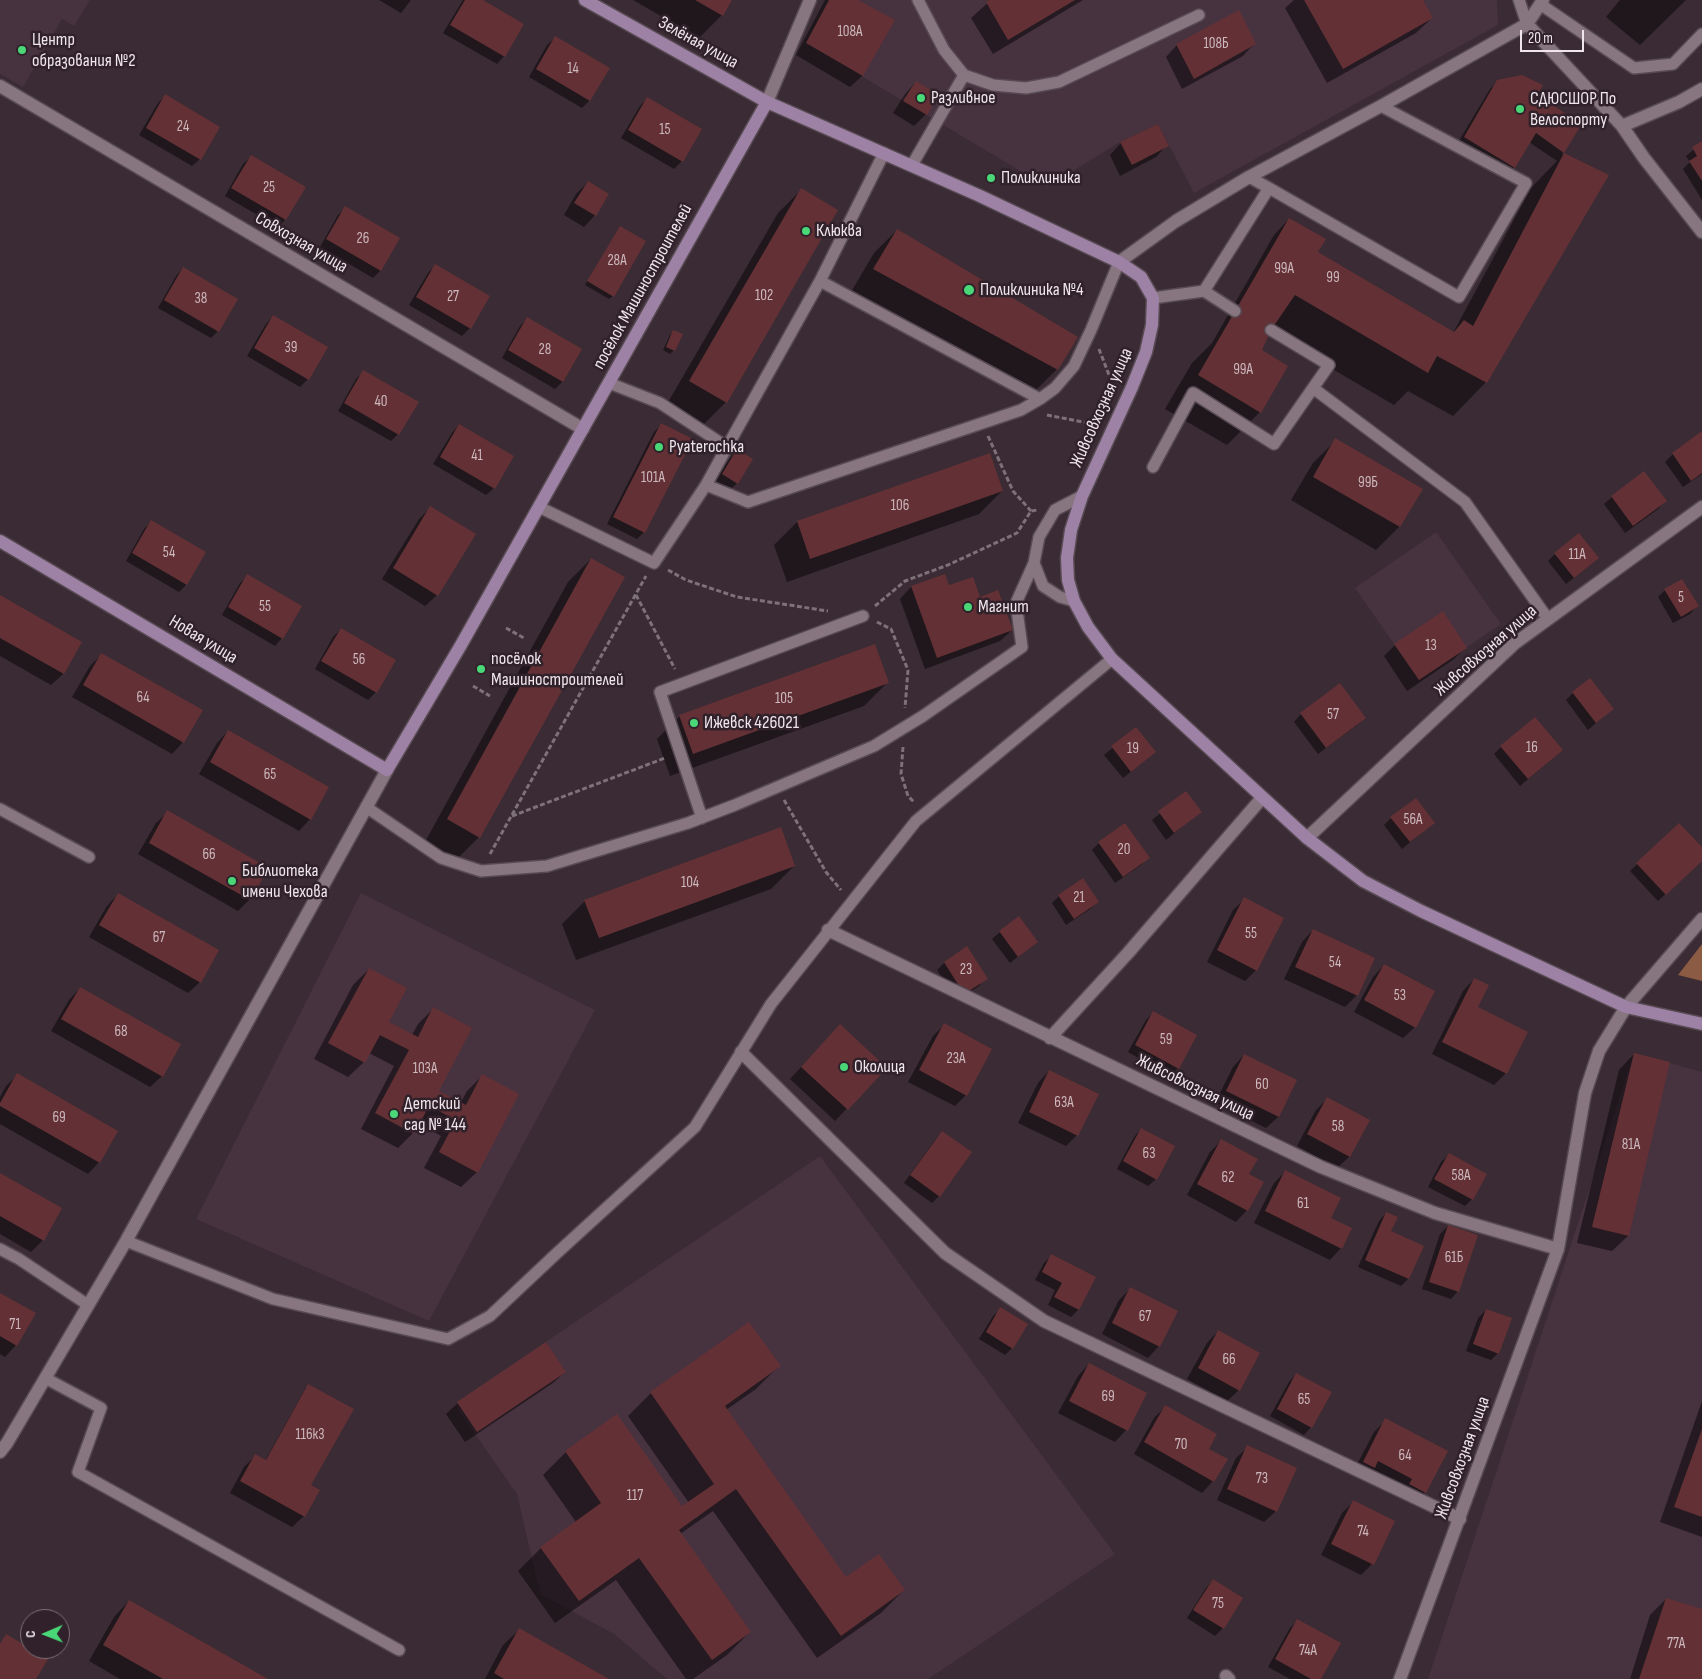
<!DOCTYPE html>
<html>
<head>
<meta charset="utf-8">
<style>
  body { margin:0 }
  #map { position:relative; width:1702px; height:1679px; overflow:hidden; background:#3a2b34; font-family:"Sofia Sans Condensed",sans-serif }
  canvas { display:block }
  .north { position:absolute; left:20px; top:1609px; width:50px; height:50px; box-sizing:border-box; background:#30212a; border:1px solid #7c6f77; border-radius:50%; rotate:269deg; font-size:14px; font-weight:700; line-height:20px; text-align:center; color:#efe5ea }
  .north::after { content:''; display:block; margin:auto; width:18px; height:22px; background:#49d778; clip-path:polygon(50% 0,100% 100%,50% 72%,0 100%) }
  .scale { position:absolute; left:1520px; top:30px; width:64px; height:22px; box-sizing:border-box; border:2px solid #efe5ea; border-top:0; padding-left:6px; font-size:15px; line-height:18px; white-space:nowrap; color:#efe5ea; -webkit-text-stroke:4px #30212a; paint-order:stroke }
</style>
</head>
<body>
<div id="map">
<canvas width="1702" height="1679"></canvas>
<div class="north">С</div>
<div class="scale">20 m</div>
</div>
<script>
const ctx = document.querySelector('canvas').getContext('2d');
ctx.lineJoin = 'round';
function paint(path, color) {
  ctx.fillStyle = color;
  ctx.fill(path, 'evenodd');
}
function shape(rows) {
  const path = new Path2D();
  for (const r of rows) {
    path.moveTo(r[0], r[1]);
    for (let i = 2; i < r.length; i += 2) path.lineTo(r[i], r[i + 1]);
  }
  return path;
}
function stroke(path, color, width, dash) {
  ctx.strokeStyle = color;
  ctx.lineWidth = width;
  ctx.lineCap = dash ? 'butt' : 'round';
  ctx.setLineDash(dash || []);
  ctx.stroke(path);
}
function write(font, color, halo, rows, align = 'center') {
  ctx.font = font + ' "Sofia Sans Condensed",sans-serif';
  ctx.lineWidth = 5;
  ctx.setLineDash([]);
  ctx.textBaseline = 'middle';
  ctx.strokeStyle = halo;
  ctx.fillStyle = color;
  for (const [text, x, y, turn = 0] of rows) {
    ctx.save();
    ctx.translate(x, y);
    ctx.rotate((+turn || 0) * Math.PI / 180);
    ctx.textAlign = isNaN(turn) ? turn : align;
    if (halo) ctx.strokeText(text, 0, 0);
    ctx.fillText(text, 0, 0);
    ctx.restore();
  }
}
const built = shape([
  [0,0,90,0,74,26,62,19,23,87,0,74],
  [829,0,1497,0,1498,25,1194,193,1158,124,1120,142,1047,187,806,43],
  [1436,532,1501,624,1419,680,1355,588],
  [361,893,595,1010,429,1321,196,1219],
  [1634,1053,1702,1072,1702,1679,1428,1679],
  [820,1156,1115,1554,928,1679,667,1679,614,1634,540,1594,517,1494,458,1410,457,1402]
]);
const forest = shape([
  [1702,944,1702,981,1678,975]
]);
const shadow = shape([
  [379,0,411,0,401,13],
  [463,0,480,0,504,56,497,64,443,33],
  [633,0,730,0,722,15,699,38],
  [825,0,855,0,893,21,862,76,850,87,796,55],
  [991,0,1083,0,993,54,971,18],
  [1294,0,1422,0,1432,18,1416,33,1327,83,1285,8],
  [1620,0,1686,0,1640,45,1606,17],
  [555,38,608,69,589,101,582,108,529,77,547,45],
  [1254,44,1243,56,1182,89,1166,57,1177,45],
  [1498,81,1537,94,1580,125,1562,154,1607,176,1486,382,1453,416,1408,391,1394,405,1269,332,1261,349,1260,412,1227,445,1165,409,1192,363,1212,343,1274,235,1289,219,1317,253,1453,333,1531,188,1557,161,1529,142,1514,167,1506,175,1457,144,1490,89],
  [916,82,926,114,914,126,893,113,905,94],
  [165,96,200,159,192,166,139,135,158,103],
  [647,99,700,129,682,161,674,169,621,138,640,106],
  [1121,143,1167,145,1156,157,1120,176,1110,155],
  [1702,143,1702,200,1683,169,1690,162,1686,156],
  [251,157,285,220,278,227,225,196,243,164],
  [588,182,595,215,584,227,564,215,576,194],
  [801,190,726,402,703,425,667,404,778,213],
  [346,208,399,239,380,271,373,278,320,247,338,215],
  [620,227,613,296,609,299,585,285],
  [897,230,1057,369,1034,392,851,292,874,253],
  [435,266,488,297,470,328,462,336,409,305,428,273],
  [183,268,218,331,211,338,158,308,176,276],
  [273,316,326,347,308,379,300,387,247,356,266,324],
  [527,319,581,350,562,382,555,389,502,358,520,326],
  [674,331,674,350,670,354,663,350,670,335],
  [364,371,398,434,391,441,338,411,356,379],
  [459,425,494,488,486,495,433,464,452,433],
  [661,425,644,532,637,539,607,524,654,432],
  [1702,433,1702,474,1683,487,1665,462,1673,454],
  [1336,440,1421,489,1399,527,1376,550,1291,500,1313,463],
  [737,450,737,483,730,490,715,481,730,458],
  [989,455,1002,491,979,514,787,582,774,545,797,522],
  [1612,497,1665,501,1658,509,1625,533,1604,504],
  [430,508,437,595,425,606,382,579,419,519],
  [151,522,186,585,179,592,126,561,144,529],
  [1555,554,1590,565,1566,584,1548,561],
  [591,559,479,837,456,860,425,842,568,582],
  [944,575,948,587,979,598,1012,630,1000,641,925,669,900,599,911,587],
  [248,576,282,638,275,646,222,615,240,583],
  [1665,590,1697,606,1690,614,1673,623,1658,597],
  [0,596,80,642,63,674,51,685,0,656],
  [341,629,394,660,376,692,368,700,315,669,333,637],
  [1395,645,1466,647,1454,659,1407,691,1384,656],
  [102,654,183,742,172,754,72,697,90,666],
  [887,683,864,706,670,776,657,739,680,716],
  [1573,693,1612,709,1588,730,1566,700],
  [1301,714,1365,717,1357,725,1318,754,1294,722],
  [1136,729,1147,759,1123,778,1104,755],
  [228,731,310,819,299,831,199,774,217,743],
  [1501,747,1554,757,1520,786,1494,754],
  [1186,792,1200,812,1166,840,1152,820],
  [168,812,267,868,249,900,238,911,138,854,156,823],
  [1391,818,1433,823,1402,849,1384,825],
  [1679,824,1702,849,1702,859,1658,901,1630,871],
  [1099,843,1148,857,1141,865,1115,883,1092,850],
  [794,866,771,889,576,960,562,924,585,901],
  [118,894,200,982,188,993,89,937,107,906],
  [1059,896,1098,902,1090,909,1066,925,1052,903],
  [1245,899,1256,970,1245,981,1207,962,1233,910],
  [1313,930,1374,958,1357,995,1345,1007,1284,979,1302,942],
  [1000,932,1036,942,1010,963,992,939],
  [944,963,986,978,979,986,957,1000,937,970],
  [1384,965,1415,1027,1403,1038,1354,1012,1373,977],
  [369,969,388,1022,412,1035,418,1024,433,1009,437,1091,460,1104,467,1091,482,1076,477,1172,461,1187,424,1168,441,1136,418,1123,413,1133,398,1148,361,1129,394,1066,369,1053,364,1062,348,1077,314,1059,353,985],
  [1474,979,1476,1008,1506,1073,1494,1085,1432,1054,1463,991],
  [80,988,162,1076,150,1087,51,1031,69,1000],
  [1154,1012,1178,1068,1170,1076,1128,1052,1146,1020],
  [944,1025,966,1095,955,1106,908,1082,933,1036],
  [829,1037,885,1068,835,1121,790,1079],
  [1634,1054,1628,1236,1612,1251,1577,1243,1619,1070],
  [1244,1055,1296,1080,1278,1117,1266,1128,1215,1103,1233,1067],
  [1049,1071,1077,1135,1066,1146,1018,1123,1038,1083],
  [18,1075,99,1162,88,1174,0,1124,0,1097,6,1086],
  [1327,1099,1368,1121,1349,1157,1337,1168,1297,1146,1316,1110],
  [1141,1129,1156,1179,1148,1186,1117,1169,1134,1137],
  [942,1132,939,1196,932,1203,904,1183,935,1140],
  [1221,1141,1247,1175,1247,1210,1236,1222,1187,1195,1210,1152],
  [1449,1155,1472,1199,1465,1206,1428,1187,1441,1162],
  [1285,1172,1329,1218,1341,1248,1330,1260,1254,1223,1274,1183],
  [0,1175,43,1240,31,1252,0,1234],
  [1386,1213,1389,1232,1408,1279,1401,1286,1358,1267,1379,1221],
  [1448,1226,1458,1291,1451,1299,1422,1289,1440,1234],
  [1051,1256,1094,1278,1078,1310,1071,1317,1048,1305,1055,1290,1035,1280,1044,1263],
  [1130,1289,1159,1346,1148,1358,1102,1334,1119,1300],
  [0,1294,16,1345,5,1357,0,1354],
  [1001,1309,1012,1348,1005,1355,979,1339,993,1316],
  [1486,1310,1498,1353,1491,1360,1466,1351,1478,1318],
  [749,1324,779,1366,756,1389,726,1410,846,1579,904,1590,881,1613,817,1658,713,1511,680,1534,750,1632,727,1655,693,1679,686,1679,616,1580,555,1623,518,1571,541,1548,576,1522,543,1475,566,1452,616,1416,682,1508,689,1503,628,1416,651,1393],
  [1218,1331,1239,1390,1227,1401,1187,1379,1207,1343],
  [1089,1364,1145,1393,1126,1430,1115,1442,1058,1413,1078,1376],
  [565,1372,553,1383,465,1442,446,1414,458,1403],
  [1296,1374,1311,1427,1304,1435,1270,1416,1289,1382],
  [308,1385,310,1484,304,1516,292,1527,230,1493,244,1467,255,1456,265,1461,305,1389],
  [1702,1401,1702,1537,1660,1522],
  [1166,1406,1207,1449,1213,1481,1202,1493,1134,1454,1154,1418],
  [1386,1420,1446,1451,1425,1492,1413,1504,1352,1474,1374,1432],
  [1248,1447,1276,1511,1264,1522,1217,1500,1236,1458],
  [1353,1502,1372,1564,1361,1575,1321,1555,1342,1513],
  [1213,1580,1242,1598,1223,1628,1215,1636,1187,1618,1206,1588],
  [1666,1599,1702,1611,1702,1679,1630,1679,1650,1615],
  [129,1601,265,1679,120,1679,89,1661,114,1617],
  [1297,1621,1319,1679,1290,1679,1268,1667,1290,1628],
  [519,1630,606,1679,485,1679,503,1645]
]);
const building = shape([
  [465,0,483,0,524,24,505,57,450,25],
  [695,0,732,0,723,16],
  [829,0,858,0,895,20,863,76,806,43],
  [989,0,1075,0,1008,40,986,2],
  [1304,0,1423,0,1433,18,1343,69],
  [1239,10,1256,44,1194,79,1176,44],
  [555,36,610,68,590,101,536,69],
  [1522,75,1543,85,1538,94,1581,125,1564,153,1536,133,1515,168,1464,137,1497,80],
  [916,81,939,95,927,115,903,101],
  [165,94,220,127,201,160,146,128],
  [647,97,702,129,683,162,628,130],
  [1158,124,1169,146,1132,165,1120,142],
  [1702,141,1702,181,1689,161,1697,156,1692,147],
  [1564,153,1609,175,1487,383,1437,356,1428,373,1295,295,1271,330,1262,350,1288,366,1261,413,1198,375,1289,218,1326,239,1318,252,1454,332,1464,320,1473,326],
  [251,155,306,187,286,220,231,188],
  [588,181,609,194,596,216,574,203],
  [801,188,838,210,727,403,689,381],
  [345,206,400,238,381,271,326,239],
  [620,226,646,241,614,297,587,281],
  [897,229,1078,337,1058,370,873,269],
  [435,264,490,296,471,329,416,297],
  [183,267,238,299,219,332,164,300],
  [273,315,328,347,309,380,254,348],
  [527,317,582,349,563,382,508,350],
  [673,330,683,334,675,351,666,347],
  [363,370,419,402,399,435,344,403],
  [661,423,693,439,645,533,613,517],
  [459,424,514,456,495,489,440,457],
  [1702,431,1702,473,1691,481,1672,453],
  [1335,438,1423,489,1400,527,1313,477],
  [737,449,753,459,738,484,722,474],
  [990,453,1003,491,810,559,797,521],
  [1644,471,1667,501,1633,526,1611,496],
  [430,506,476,534,438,596,393,568],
  [151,520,206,552,187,585,132,553],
  [1579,533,1599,558,1574,578,1554,553],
  [591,558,625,577,480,838,447,819],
  [247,574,302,606,283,639,228,607],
  [945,574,949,585,973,577,980,597,998,590,1013,630,937,658,911,586],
  [1682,579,1699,606,1681,617,1664,589],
  [0,595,82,642,64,674,0,638],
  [1443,611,1467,648,1419,680,1394,644],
  [341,628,396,660,377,693,321,661],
  [875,644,889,683,693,754,679,715],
  [101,653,203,710,184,743,83,685],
  [1590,678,1614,709,1596,723,1572,692],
  [1340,683,1366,718,1326,748,1300,713],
  [1535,717,1563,750,1528,779,1500,746],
  [1136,727,1156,752,1131,772,1111,746],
  [228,730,329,787,311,820,210,762],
  [1186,791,1202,812,1174,833,1158,811],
  [1416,798,1435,823,1410,842,1390,817],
  [167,810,269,868,250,900,149,843],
  [1125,823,1150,858,1123,877,1098,842],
  [1679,823,1702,847,1702,861,1666,895,1636,863],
  [781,827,795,866,599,938,584,900],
  [1083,878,1099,902,1074,919,1058,895],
  [118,893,219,950,201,983,99,925],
  [1244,897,1284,918,1257,971,1217,950],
  [1019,916,1038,942,1018,957,999,931],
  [1313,929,1375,958,1358,996,1295,967],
  [967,946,988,979,964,994,944,962],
  [1384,964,1435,991,1416,1028,1364,1000],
  [369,968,407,988,389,1022,418,1037,433,1007,472,1028,439,1091,466,1105,482,1074,519,1094,478,1173,439,1152,456,1120,429,1106,414,1134,375,1113,409,1050,380,1035,365,1063,328,1043],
  [1474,978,1489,985,1478,1007,1528,1032,1507,1074,1442,1042],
  [80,987,181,1044,163,1077,61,1019],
  [1153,1011,1197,1035,1179,1069,1135,1045],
  [944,1023,992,1049,967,1096,919,1070],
  [840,1024,887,1068,848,1110,801,1067],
  [1634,1053,1670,1062,1629,1236,1592,1227],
  [1244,1054,1297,1080,1279,1117,1226,1091],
  [1049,1070,1099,1094,1078,1136,1029,1112],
  [17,1073,118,1131,100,1163,0,1106,0,1103],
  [1327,1097,1370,1120,1350,1157,1307,1134],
  [1141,1128,1175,1146,1157,1180,1123,1161],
  [942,1131,972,1152,940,1197,910,1175],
  [1221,1139,1258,1159,1249,1174,1264,1182,1248,1211,1197,1184],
  [1449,1153,1487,1174,1473,1200,1434,1179],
  [1285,1170,1341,1198,1331,1218,1352,1228,1342,1249,1265,1211],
  [0,1173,62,1208,44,1241,0,1216],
  [1386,1212,1398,1217,1391,1231,1424,1246,1409,1279,1365,1260],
  [1448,1225,1478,1235,1459,1292,1429,1282],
  [1051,1254,1096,1277,1079,1310,1054,1297,1062,1283,1042,1272],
  [1130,1287,1178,1311,1160,1347,1112,1323],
  [0,1293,36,1313,17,1346,0,1336],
  [1000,1307,1028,1324,1013,1349,986,1332],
  [1486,1309,1512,1318,1499,1354,1473,1344],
  [749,1322,781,1366,725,1406,846,1577,879,1554,905,1590,841,1636,736,1489,679,1530,751,1632,712,1660,639,1558,579,1601,540,1547,601,1503,565,1451,617,1414,682,1506,714,1484,650,1392],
  [1218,1330,1260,1353,1240,1391,1198,1368],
  [546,1342,566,1372,477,1432,457,1402],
  [1089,1363,1147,1393,1128,1431,1069,1401],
  [1296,1373,1332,1392,1312,1428,1277,1409],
  [308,1384,354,1409,311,1485,320,1490,305,1517,240,1481,255,1454,266,1460],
  [1165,1405,1217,1434,1209,1449,1228,1459,1214,1482,1144,1442],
  [1385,1418,1448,1451,1426,1493,1409,1484,1412,1479,1378,1461,1375,1468,1363,1462],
  [1702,1429,1702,1517,1674,1507],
  [1247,1445,1297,1468,1277,1512,1227,1489],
  [1353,1500,1395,1521,1374,1565,1331,1544],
  [1213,1579,1243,1598,1224,1629,1193,1610],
  [1666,1598,1702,1609,1702,1679,1639,1679],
  [129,1600,268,1679,163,1679,103,1645],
  [1297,1619,1341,1643,1321,1679,1311,1679,1275,1659],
  [519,1628,609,1679,504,1679,494,1673],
  [6,1634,48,1659,36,1679,0,1679,0,1644]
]);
const path = shape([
  [1099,349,1111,380],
  [1047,415,1093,424],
  [988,436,1013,491,1031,511],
  [668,570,686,580,737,597,828,611],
  [636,595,675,669],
  [875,606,905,581,948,565,1017,533,1031,511,1037,510],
  [877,622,891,629,908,670,905,708],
  [506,628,524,638],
  [473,686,490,696],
  [903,747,901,774,908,796,914,802],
  [784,800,826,872,841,890],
  [512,816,665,758],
  [490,854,646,576]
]);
const lane = shape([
  [1519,0,1527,24],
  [1540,4,1634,68,1673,64,1702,34],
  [964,75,993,85,1026,88,1059,82,1199,15],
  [884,153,820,281,1040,399],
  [912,165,964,75,944,50,918,0],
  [1269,188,1459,297,1526,183,1381,106],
  [1204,291,1269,188,1249,177],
  [1153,298,1204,291,1235,311],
  [1313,388,1465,502,1548,619],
  [727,447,820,281],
  [1153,467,1193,393,1274,444,1329,365,1271,330],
  [706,485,748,502,1021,410,1040,399,1055,388,1074,366,1091,330,1119,262],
  [539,507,654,563,706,485,727,447,660,403,609,383],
  [1034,563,1043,586,1060,597,1074,601],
  [366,807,441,858,481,871,547,866,688,823,735,805,874,746,923,716,1022,647,1016,603,1034,563,1039,537,1055,510,1082,496],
  [0,809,89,857],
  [702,818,660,692,863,616],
  [126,1241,273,1299,448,1339,490,1316,557,1253,695,1127,771,1004,916,821,1112,659],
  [0,1249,19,1259,88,1305],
  [45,1378,101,1408,78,1472,399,1650]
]);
const street = shape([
  [1527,24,1622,126,1644,158,1702,232],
  [0,86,583,429],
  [767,102,810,0],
  [1622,126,1679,102,1702,89],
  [1119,262,1176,221,1249,177,1381,106,1527,24,1543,0],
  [1307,838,1514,644,1702,507],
  [828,930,1321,1167,1435,1213,1558,1249],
  [1050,1038,1128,953,1262,798],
  [741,1052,945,1253,1044,1321,1460,1519],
  [0,1452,7,1443,126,1241,387,770],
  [1226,1676,1229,1679],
  [1400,1679,1558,1249,1585,1093,1599,1051,1626,1007,1702,919]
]);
const secondary = shape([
  [585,0,767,102,980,196,1119,262,1141,277,1153,298,1152,325,1146,352,1132,387,1082,496,1071,530,1067,558,1068,580,1074,601,1088,627,1112,659,1307,838,1363,881,1421,911,1626,1007,1702,1024],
  [0,541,387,770,461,645,767,102]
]);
const markers = [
  [22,50,5,"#49d778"],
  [921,98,5,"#49d778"],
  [1520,109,5,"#49d778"],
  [991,178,5,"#49d778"],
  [806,231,5,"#49d778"],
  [969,290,6,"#49d778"],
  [659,447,5,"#49d778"],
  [968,607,5,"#49d778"],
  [481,669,5,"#49d778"],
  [694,723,5,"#49d778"],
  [232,881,5,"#49d778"],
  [844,1067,5,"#49d778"],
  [394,1114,5,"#49d778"]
];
const numberNames = [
  ["108А",850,32],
  ["108Б",1216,44],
  ["14",573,69],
  ["24",183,127],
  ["15",665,130],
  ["25",269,188],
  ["26",363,239],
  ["28А",617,261],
  ["99А",1284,269],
  ["99",1333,278],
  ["102",764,296],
  ["27",453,297],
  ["38",201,299],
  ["39",291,348],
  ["28",545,350],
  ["99А",1243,370],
  ["40",381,402],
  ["41",477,456],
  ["101А",653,478],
  ["99Б",1368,483],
  ["106",900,506],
  ["54",169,553],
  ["11А",1577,555],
  ["5",1681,598],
  ["55",265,607],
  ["13",1431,646],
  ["56",359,660],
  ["64",143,698],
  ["105",784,699],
  ["57",1333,715],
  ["16",1532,748],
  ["19",1133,749],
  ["65",270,775],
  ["56А",1413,820],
  ["20",1124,850],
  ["66",209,855],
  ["104",690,883],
  ["21",1079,898],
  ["55",1251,934],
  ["67",159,938],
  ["54",1335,963],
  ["23",966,970],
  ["53",1400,996],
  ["68",121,1032],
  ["59",1166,1040],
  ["23А",956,1059],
  ["103А",425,1069],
  ["60",1262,1085],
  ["63А",1064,1103],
  ["69",59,1118],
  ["58",1338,1127],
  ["81А",1631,1145],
  ["63",1149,1154],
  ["58А",1461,1176],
  ["62",1228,1178],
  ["61",1303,1204],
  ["61Б",1454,1258],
  ["67",1145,1317],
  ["71",15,1325],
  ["66",1229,1360],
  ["69",1108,1397],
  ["65",1304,1400],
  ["116к3",310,1435],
  ["70",1181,1445],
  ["64",1405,1456],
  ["73",1262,1479],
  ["117",635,1496],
  ["74",1363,1532],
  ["75",1218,1604],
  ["77А",1676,1644],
  ["74А",1308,1651]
];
const poiNames = [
  ["Центр",32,40],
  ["образования №2",32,61],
  ["Разливное",931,98],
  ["СДЮСШОР По",1530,99],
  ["Велоспорту",1530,120],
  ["Поликлиника",1001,178],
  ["Клюква",816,231],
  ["Поликлиника №4",980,290],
  ["Pyaterochka",669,447],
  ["Магнит",978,607],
  ["посёлок",491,659],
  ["Машиностроителей",491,680],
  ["Ижевск 426021",704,723],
  ["Библиотека",242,871],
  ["имени Чехова",242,892],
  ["Околица",854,1067],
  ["Детский",404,1104],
  ["сад № 144",404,1125]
];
const streetNames = [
  ["Зелёная улица",698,43,29],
  ["Совхозная улица",301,243,30],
  ["посёлок Машиностроителей",643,287,-61],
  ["Живсовхозная улица",1102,408,-66],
  ["Новая улица",203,640,31],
  ["Живсовхозная улица",1486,651,-41],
  ["Живсовхозная улица",1195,1088,26],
  ["Живсовхозная улица",1463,1458,-70]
];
paint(built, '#47323f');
paint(forest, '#8b5c43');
paint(shadow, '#0007');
paint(building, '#633135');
stroke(lane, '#574a52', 14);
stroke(street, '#574a52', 15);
stroke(secondary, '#574a52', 15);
stroke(path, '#7e7178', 3, [5, 2.5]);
stroke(lane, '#877580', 11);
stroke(street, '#877580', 12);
stroke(secondary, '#9e82a6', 12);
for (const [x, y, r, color] of markers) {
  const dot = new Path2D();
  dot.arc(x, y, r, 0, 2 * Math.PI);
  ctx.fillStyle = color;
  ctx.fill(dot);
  stroke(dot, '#30212a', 2);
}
write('15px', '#ccb8bd', null, numberNames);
write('18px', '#efe5ea', '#30212a', poiNames, 'left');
write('18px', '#efe5ea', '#30212a', streetNames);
</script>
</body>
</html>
